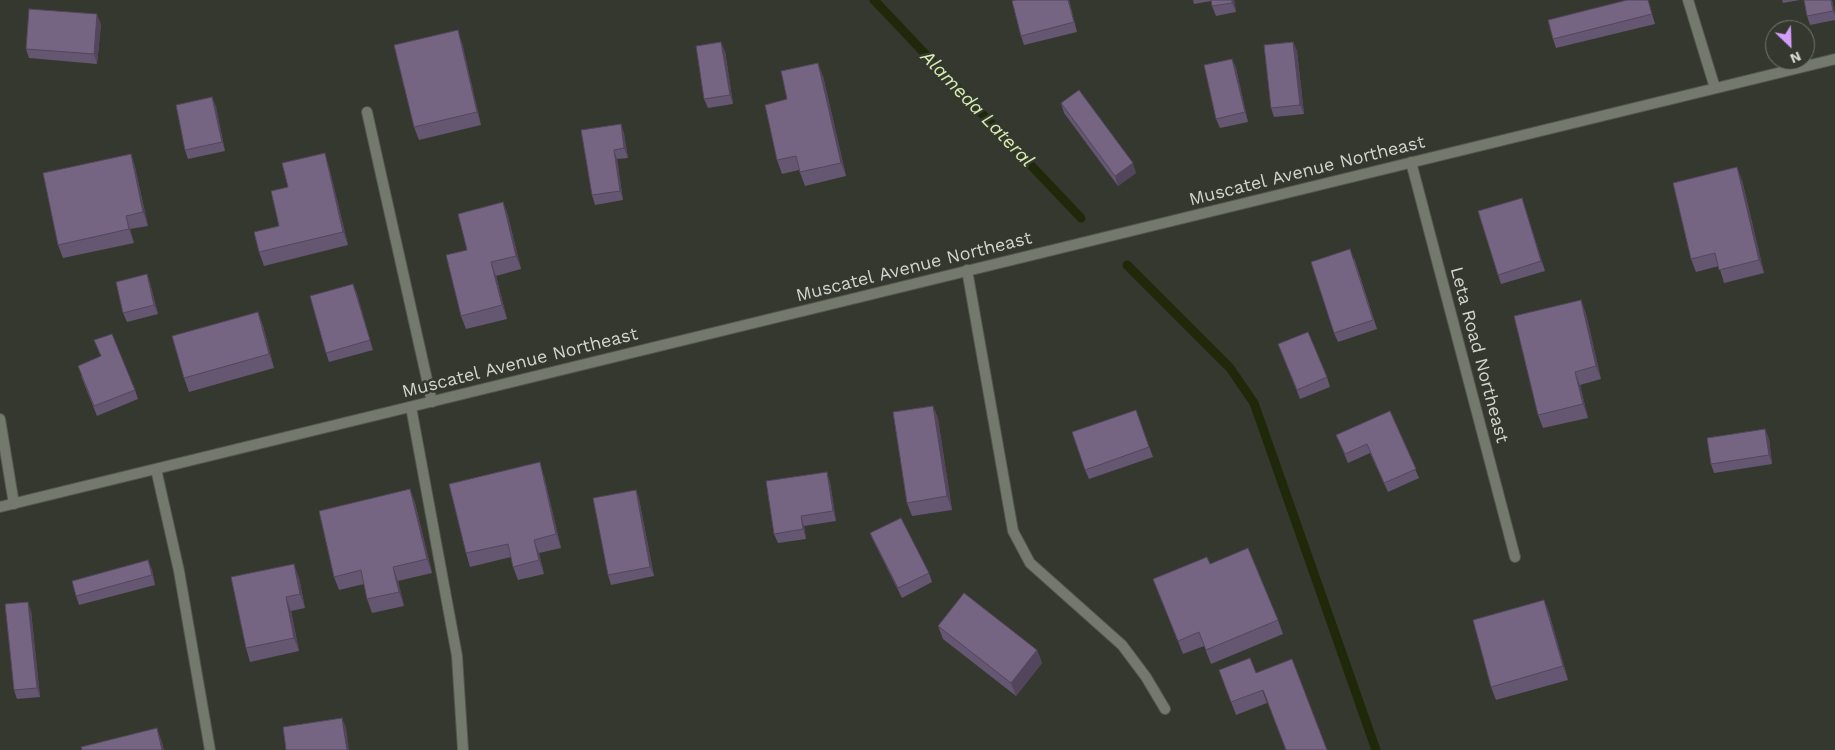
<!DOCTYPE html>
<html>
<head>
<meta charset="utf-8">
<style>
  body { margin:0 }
  #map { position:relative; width:1835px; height:750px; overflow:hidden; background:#34382e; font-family:"Work Sans",sans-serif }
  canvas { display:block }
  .north { position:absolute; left:1765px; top:20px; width:50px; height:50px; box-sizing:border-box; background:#34382e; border:1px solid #74776e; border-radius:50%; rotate:156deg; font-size:14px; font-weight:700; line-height:20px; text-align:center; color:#d3d5cf }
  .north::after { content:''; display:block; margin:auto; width:18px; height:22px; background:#d49cfb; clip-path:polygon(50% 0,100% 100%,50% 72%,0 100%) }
</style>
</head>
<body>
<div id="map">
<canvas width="1835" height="750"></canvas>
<div class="north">N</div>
</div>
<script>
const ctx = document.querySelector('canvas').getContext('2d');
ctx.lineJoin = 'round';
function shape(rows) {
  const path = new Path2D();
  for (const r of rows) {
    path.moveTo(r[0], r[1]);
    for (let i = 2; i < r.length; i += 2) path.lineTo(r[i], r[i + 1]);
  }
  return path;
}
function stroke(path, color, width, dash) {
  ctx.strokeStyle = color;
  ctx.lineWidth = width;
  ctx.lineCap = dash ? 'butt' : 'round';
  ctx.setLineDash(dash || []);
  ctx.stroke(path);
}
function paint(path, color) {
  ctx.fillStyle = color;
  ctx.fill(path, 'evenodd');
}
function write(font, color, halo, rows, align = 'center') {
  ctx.font = font + ' "Work Sans",sans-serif';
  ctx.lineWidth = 5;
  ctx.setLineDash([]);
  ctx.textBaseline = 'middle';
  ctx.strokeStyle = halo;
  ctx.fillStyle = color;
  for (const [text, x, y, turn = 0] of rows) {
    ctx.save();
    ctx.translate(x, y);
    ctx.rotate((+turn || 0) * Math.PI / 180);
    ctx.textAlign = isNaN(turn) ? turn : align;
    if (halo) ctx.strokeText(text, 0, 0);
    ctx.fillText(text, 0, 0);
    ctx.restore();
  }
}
const stream = shape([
  [874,0,1081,218],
  [1127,265,1230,368,1254,403,1376,750]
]);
const service = shape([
  [367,112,432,402],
  [967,270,1013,531,1030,563,1122,645,1146,677,1165,709],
  [411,407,457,656,463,750],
  [156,469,179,571,210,750]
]);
const minor = shape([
  [1688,0,1715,88],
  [1411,162,1515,557],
  [0,419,14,504],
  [0,507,1835,59]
]);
const wall = shape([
  [1015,0,1069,0,1077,32,1024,45,1021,36],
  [1193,0,1234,0,1236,12,1216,16,1212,6,1211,1,1194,4],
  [1627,0,1648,0,1655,24,1556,48,1553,39],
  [1782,0,1800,0,1783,3],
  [1804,0,1832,0,1835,14,1835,20,1810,25,1807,16],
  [101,24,97,64,29,58,26,49],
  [1293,42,1297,51,1304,114,1274,117,1271,108],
  [462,43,481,125,419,140,414,127],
  [725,51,733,104,708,108,704,99],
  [1232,59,1236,68,1248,122,1220,128,1216,119],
  [823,76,846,176,805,186,799,170,782,174,777,160,787,99],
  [212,97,216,107,225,151,188,159,185,150],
  [1061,103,1136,173,1118,186,1064,113],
  [621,124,624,134,628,158,617,159,623,200,595,205,592,195],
  [131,154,135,167,148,226,130,229,134,243,63,258,58,245],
  [329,167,348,245,264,266,259,252,279,226,288,187],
  [1742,180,1764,273,1724,283,1719,266,1696,272,1691,259],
  [1522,198,1545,271,1501,284,1498,275],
  [503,202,508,216,521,269,496,276,507,319,466,329,461,316,467,250],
  [1354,258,1377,329,1338,342,1334,333],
  [147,274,150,283,158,314,127,322,123,313],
  [353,284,373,350,329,362,326,353],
  [1581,300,1586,314,1601,379,1580,385,1588,418,1543,428,1538,415],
  [258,312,263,326,274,368,189,392,184,378],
  [1282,354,1327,377,1330,387,1300,399],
  [81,376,135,390,138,399,97,416],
  [933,406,938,419,952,510,912,516,907,503],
  [1136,410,1153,457,1089,479,1085,470],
  [1390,411,1419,478,1388,492,1370,453,1348,463,1336,435],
  [1765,429,1769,439,1772,464,1714,473,1711,464],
  [544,476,561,548,539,553,544,574,518,580,513,567,511,557,470,567,466,553],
  [830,482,836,521,804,526,806,539,778,543,774,534],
  [410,489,415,503,432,573,398,581,404,606,372,613,367,599,364,584,339,590,334,577],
  [636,490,639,499,654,576,611,585,608,575],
  [870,533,929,573,932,582,902,598,874,542],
  [148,560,152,570,155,585,79,605,76,596],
  [1210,564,1278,620,1283,634,1211,664,1204,646,1183,654,1153,579],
  [299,578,305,608,291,611,299,651,250,662,246,648],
  [1544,600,1549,613,1568,680,1496,700,1491,687],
  [31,611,40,697,17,699,14,690],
  [938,626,1037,650,1042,663,1016,696,943,639],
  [1219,670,1256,673,1267,703,1236,715]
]);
const shadedWall = shape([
  [1068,0,1069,0,1077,32,1074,22],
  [1232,0,1234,0,1236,12,1232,3],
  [1831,0,1832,0,1835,17,1833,11],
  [97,14,101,24,97,64,94,54],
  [458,30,462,43,481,125,477,112],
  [721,42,725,51,733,104,730,95],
  [1293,42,1297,51,1304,114,1300,105],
  [1232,59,1236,68,1248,122,1245,112],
  [818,63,823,76,846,176,841,163],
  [212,97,216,107,225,151,222,142],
  [621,124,624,134,628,158,624,148],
  [614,150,617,159,623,200,620,191],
  [325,153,329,167,348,245,343,232],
  [131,154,135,167,148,226,143,212],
  [1133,163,1136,173,1118,186,1115,176],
  [1737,167,1742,180,1764,273,1759,260],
  [1522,198,1525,207,1545,271,1541,261],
  [503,202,508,216,521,269,516,256],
  [126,216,130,229,134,243,129,229],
  [491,262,496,276,507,319,502,305],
  [147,274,150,283,158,314,154,305],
  [353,284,357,293,373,350,370,340],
  [1581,300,1586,314,1601,379,1596,366],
  [258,312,263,326,274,368,269,354],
  [1575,372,1580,385,1588,418,1583,404],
  [933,406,938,419,952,510,947,496],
  [1765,429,1769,439,1772,464,1769,455],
  [540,462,544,476,561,548,556,534],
  [827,472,830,482,836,521,833,511],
  [410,489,415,503,432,573,427,559],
  [636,490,639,499,654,576,650,567],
  [801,516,804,526,806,539,803,529],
  [534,540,539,553,544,574,539,560],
  [148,560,152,570,155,585,152,575],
  [294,564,299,578,305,608,300,594],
  [393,567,398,581,404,606,399,592],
  [286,597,291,611,299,651,294,638],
  [1544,600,1549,613,1568,680,1563,666],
  [28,602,31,611,40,697,37,688],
  [1037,650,1042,663,1016,696,1011,683],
  [342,718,346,727,349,750,347,750],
  [157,728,162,742,164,750,162,750]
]);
const building = shape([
  [1015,0,1068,0,1074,22,1021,36,1012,1,1015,0],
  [1211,0,1232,0,1232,3,1212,6,1211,0],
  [1627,0,1648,0,1652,14,1553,39,1548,20,1627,0],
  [1804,0,1831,0,1833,11,1807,16,1804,0],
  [29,9,97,14,94,54,26,49,29,9],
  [458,30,477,112,414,127,394,45,458,30],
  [721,42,730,95,704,99,696,46,721,42],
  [1293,42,1300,105,1271,108,1264,45,1293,42],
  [1232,59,1245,112,1216,119,1204,65,1232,59],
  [818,63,841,163,800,172,796,156,777,160,765,105,787,99,781,71,818,63],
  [1079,90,1133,163,1115,176,1061,103,1079,90],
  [212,97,222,142,185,150,176,105,212,97],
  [621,124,624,148,614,150,620,191,592,195,581,130,621,124],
  [325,153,343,232,259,252,254,232,279,226,271,191,288,187,282,163,325,153],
  [131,154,143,212,126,216,129,229,58,245,43,173,131,154],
  [1737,167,1759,260,1719,270,1715,253,1691,259,1673,183,1737,167],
  [1522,198,1541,261,1498,275,1478,211,1522,198],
  [503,202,516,256,491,262,502,305,461,316,446,255,467,250,458,214,503,202],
  [1350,249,1373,320,1334,333,1311,262,1350,249],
  [147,274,154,305,123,313,116,282,147,274],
  [353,284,370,340,326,353,310,296,353,284],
  [1581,300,1596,366,1575,372,1583,404,1538,415,1514,316,1581,300],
  [258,312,269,354,184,378,172,336,258,312],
  [1308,332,1327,377,1297,390,1278,344,1308,332],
  [112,334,135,390,94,406,78,366,101,356,94,340,112,334],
  [933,406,947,496,907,503,893,412,933,406],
  [1136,410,1149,447,1085,470,1072,432,1136,410],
  [1390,411,1416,469,1384,483,1367,444,1345,454,1336,435,1390,411],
  [1765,429,1769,455,1711,464,1707,438,1765,429],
  [540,462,556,534,534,540,539,560,513,567,508,544,466,553,449,484,540,462],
  [827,472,833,511,801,516,803,529,774,534,766,481,827,472],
  [410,489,427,559,393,567,399,592,367,599,361,570,334,577,319,511,410,489],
  [636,490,650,567,608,575,593,498,636,490],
  [901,518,929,573,898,588,870,533,901,518],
  [1248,548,1278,620,1206,650,1199,632,1178,641,1153,579,1207,557,1210,564,1248,548],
  [148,560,152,575,76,596,72,581,148,560],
  [294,564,300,594,286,597,294,638,246,648,231,577,294,564],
  [964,593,1037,650,1011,683,938,626,964,593],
  [1544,600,1563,666,1491,687,1473,620,1544,600],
  [28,602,37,688,14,690,5,604,28,602],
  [1250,658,1256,673,1292,659,1327,750,1286,750,1263,690,1231,702,1219,670,1250,658],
  [342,718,347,750,286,750,283,727,342,718],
  [157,728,162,750,82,750,81,747,157,728]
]);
const streetNames = [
  ["Muscatel Avenue Northeast",1307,171,-14],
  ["Muscatel Avenue Northeast",914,267,-14],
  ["Leta Road Northeast",1479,355,75],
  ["Muscatel Avenue Northeast",520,363,-14]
];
const waterNames = [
  ["Alameda Lateral",977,109,46]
];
stroke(stream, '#1f2809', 9);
stroke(service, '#53564e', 12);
stroke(minor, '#53564e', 12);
stroke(service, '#74796e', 10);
stroke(minor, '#74796e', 10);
paint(wall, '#655671');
paint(shadedWall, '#53465c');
paint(building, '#766483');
stroke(building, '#53465c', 1);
write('18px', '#d3d5cf', '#34382e', streetNames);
write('italic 19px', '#d7edb2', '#34382e', waterNames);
</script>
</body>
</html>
